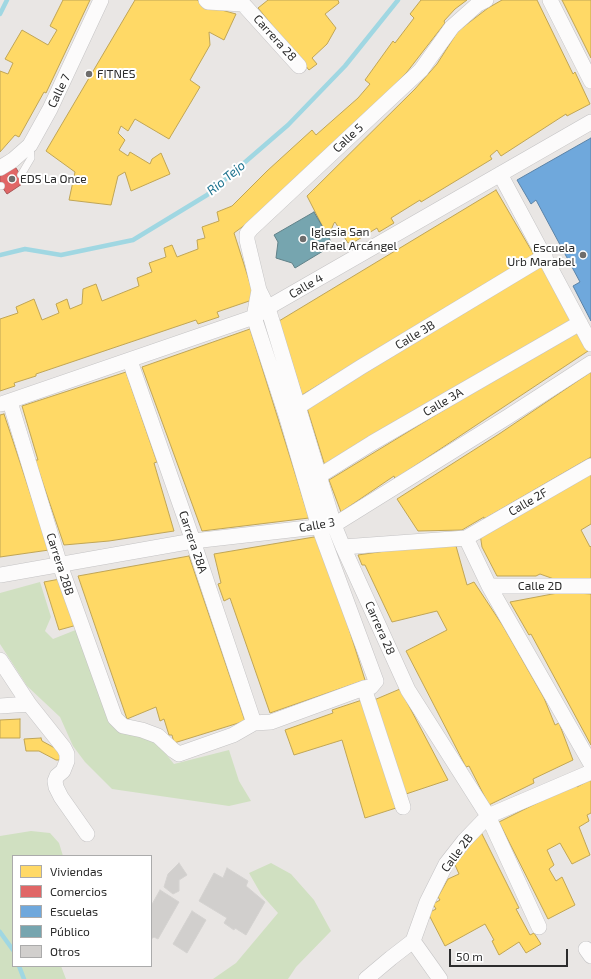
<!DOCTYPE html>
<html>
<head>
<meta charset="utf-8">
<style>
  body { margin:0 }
  #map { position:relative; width:591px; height:979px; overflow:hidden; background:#e9e6e4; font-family:"Exo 2",sans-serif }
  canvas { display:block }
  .legend { position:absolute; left:12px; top:855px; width:140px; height:112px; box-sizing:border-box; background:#fff; border:1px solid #ababab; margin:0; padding:5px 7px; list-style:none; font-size:12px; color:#2c2c2c }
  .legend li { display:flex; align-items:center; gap:8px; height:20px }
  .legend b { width:20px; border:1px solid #ababab }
  .scale { position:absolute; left:449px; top:949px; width:119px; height:18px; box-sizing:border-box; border:2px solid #2c2c2c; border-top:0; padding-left:5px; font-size:12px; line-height:14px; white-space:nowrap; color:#2c2c2c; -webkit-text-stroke:3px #fff; paint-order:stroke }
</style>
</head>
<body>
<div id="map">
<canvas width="591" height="979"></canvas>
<ul class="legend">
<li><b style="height:11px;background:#ffd966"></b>Viviendas</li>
<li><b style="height:11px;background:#e06666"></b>Comercios</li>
<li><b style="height:11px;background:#6fa8dc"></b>Escuelas</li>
<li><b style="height:11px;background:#76a5af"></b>Público</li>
<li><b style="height:11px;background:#d1cfcd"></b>Otros</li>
</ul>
<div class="scale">50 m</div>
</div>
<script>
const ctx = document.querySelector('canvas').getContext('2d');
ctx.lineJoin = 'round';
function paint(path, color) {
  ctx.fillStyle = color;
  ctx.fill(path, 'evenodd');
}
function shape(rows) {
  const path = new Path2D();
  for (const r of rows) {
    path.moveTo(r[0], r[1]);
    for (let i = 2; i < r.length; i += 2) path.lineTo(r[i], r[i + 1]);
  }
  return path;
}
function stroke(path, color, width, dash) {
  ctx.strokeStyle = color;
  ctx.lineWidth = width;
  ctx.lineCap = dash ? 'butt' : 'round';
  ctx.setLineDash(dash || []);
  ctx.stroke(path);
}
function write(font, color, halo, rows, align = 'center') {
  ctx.font = font + ' "Exo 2",sans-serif';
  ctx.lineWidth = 4;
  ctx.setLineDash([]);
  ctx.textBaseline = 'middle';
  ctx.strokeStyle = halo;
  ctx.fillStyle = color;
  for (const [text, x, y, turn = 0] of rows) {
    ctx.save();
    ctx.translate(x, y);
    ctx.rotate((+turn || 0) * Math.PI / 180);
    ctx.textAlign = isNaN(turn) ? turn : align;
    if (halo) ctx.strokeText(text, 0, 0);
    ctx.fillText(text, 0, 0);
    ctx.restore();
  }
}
const green = shape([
  [40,582,51,617,45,631,53,639,78,629,114,727,152,737,174,764,229,750,239,781,251,801,229,806,112,789,85,762,73,746,60,717,27,686,0,644,0,593],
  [31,831,50,833,59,843,63,856,13,856,13,966,61,966,66,979,0,979,0,836],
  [271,863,291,874,314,900,331,931,296,967,288,979,213,979,236,963,278,913,261,894,249,873]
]);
const homes = shape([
  [63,0,90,0,46,93,44,92,19,137,15,135,0,152,0,71,8,74,13,63,5,59,22,30,48,45,57,30,50,26,63,0],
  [135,0,197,0,207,6,236,14,224,40,209,32,210,45,190,80,200,87,169,139,135,119,128,131,121,126,118,133,125,140,119,150,128,156,130,152,150,164,152,159,161,153,170,174,131,191,125,172,118,176,111,205,69,200,75,172,46,151,135,0],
  [268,0,338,0,339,3,325,14,336,28,327,44,312,58,317,64,309,70,258,8,268,0],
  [421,0,467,0,455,9,444,21,445,23,407,72,386,94,257,216,234,233,255,299,217,312,219,317,198,324,196,320,36,374,36,376,14,383,15,386,0,391,0,319,18,313,16,307,34,299,42,320,59,313,56,304,67,299,70,309,82,304,83,289,96,284,102,301,139,286,137,278,152,272,149,263,166,257,164,248,172,245,177,257,198,249,197,240,205,238,202,227,219,221,217,212,232,206,267,171,312,130,316,135,358,98,370,84,365,80,393,41,395,43,414,18,410,14,421,0],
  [502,0,537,0,573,74,575,72,590,104,567,116,566,114,501,156,497,150,490,156,492,159,421,202,420,200,391,218,394,223,379,232,377,228,354,242,353,240,348,243,335,222,334,223,328,237,307,196,415,89,437,64,458,31,488,8,502,0],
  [562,0,591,0,591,58,562,0],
  [496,190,534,255,302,395,279,321,496,190],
  [541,266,572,320,325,466,307,408,541,266],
  [250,329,309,518,202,531,142,367,250,329],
  [577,331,588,351,395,479,394,476,341,512,329,480,503,374,577,331],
  [126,372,157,462,154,463,174,531,109,541,64,545,35,460,38,460,22,406,126,372],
  [591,372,591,457,484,519,484,517,462,530,418,531,397,499,499,434,591,372],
  [4,414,49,550,0,557,0,415,4,414],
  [591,471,591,524,581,530,590,547,591,546,591,581,554,579,540,574,536,576,497,576,482,547,480,534,591,471],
  [320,536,365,680,270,713,230,598,224,601,218,584,221,583,214,554,320,536],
  [419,546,456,546,467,585,474,582,503,626,544,698,555,725,559,723,573,760,533,779,534,783,489,805,469,766,466,767,406,651,447,630,437,611,392,622,365,565,362,565,358,555,419,546],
  [189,556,245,721,174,743,172,735,169,735,164,719,160,721,156,707,127,719,78,576,189,556],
  [60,579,77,625,59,630,44,582,60,579],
  [563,592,591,594,591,745,531,634,529,635,510,602,563,592],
  [400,689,448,780,406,794,374,700,400,689],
  [362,700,396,808,365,818,342,740,294,755,285,730,333,713,332,710,362,700],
  [20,719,20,738,0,738,0,720,20,719],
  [41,738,42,741,62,752,64,760,56,760,39,751,26,751,24,739,41,738],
  [591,779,591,813,587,815,589,821,579,827,590,855,572,864,560,843,547,850,554,865,549,869,556,881,562,877,575,905,548,919,499,822,575,784,577,787,591,779],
  [481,832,519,908,516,909,530,935,534,933,541,944,526,953,519,942,499,955,492,941,494,940,485,924,445,946,428,913,436,909,433,904,440,900,438,897,448,879,459,874,452,858,481,832]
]);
const shops = shape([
  [14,165,25,182,7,194,0,184,0,175,14,165]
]);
const schools = shape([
  [591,138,591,321,573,286,580,282,536,200,531,204,517,180,591,138]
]);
const public = shape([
  [314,212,333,245,295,268,292,263,276,258,278,242,274,235,314,212]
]);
const stream = shape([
  [0,14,7,0],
  [0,255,25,249,61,255,133,240,207,195,288,125,345,66,398,0],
  [0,932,13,950],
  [19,966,24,979]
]);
const building = shape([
  [179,863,187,875,179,880,179,891,173,894,164,887,168,874,179,863],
  [227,868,248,881,246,886,265,902,246,935,235,928,234,930,224,923,227,918,199,901,214,873,223,878,227,868],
  [160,890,179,902,158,939,154,937,151,939,151,906,160,890],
  [192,911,206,920,187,953,173,944,192,911]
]);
const service = shape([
  [21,175,31,158,30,146],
  [0,186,1,186]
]);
const minor = shape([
  [206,0,208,2,243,4,299,66],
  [486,0,478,4,452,27,421,70,251,229,247,234,247,240,259,290,268,308,334,525,343,547,408,690,488,816,539,927],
  [550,0,591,81],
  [0,168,13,160,30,145,50,109,101,0],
  [500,174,591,344],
  [130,361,193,541,254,723],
  [10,402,60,565,115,718,123,726,142,730,158,736,173,750,179,754,233,735,254,723,271,722,364,688,371,687,376,681,319,527,286,415,254,317,259,290],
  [1,404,254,317,274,304,591,122],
  [290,412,361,367,545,256],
  [311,481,372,443,580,323],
  [466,538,489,586,591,764],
  [343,547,466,538,591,466],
  [0,575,193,541,334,525,509,416,591,363],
  [489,586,591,586],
  [0,660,29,704,64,748,67,754,67,761,63,771,57,776,55,781,56,787,61,797,87,834],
  [364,688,403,807],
  [0,706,29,704],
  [413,941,440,979],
  [586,949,591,956],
  [366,979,391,958,413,941,427,902,446,864,464,841,488,816,591,772]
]);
const markers = [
  [89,74,4,"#6e6d6c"],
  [12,179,4,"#6e6d6c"],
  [303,239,4,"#6e6d6c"],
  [583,255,4,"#6e6d6c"]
];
const streetNames = [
  ["Carrera 28",275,38,48],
  ["Calle 7",59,91,-64],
  ["Calle 5",348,138,-43],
  ["Calle 4",306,286,-30],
  ["Calle 3B",415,335,-31],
  ["Calle 3A",443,402,-30],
  ["Calle 2F",528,502,-30],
  ["Calle 3",317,525,-10],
  ["Carrera 28A",193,542,71],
  ["Carrera 28B",60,564,72],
  ["Calle 2D",540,586],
  ["Carrera 28",380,628,66],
  ["Calle 2B",457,853,-53]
];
const poiNames = [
  ["FITNES",97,74],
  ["EDS La Once",20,179],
  ["Iglesia San",311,232],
  ["Rafael Arcángel",311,246],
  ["Escuela",575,248,"right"],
  ["Urb Marabel",575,262,"right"]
];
const waterNames = [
  ["Rio Tejo",226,178,-40]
];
paint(green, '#d0e0c1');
paint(homes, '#ffd966');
stroke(homes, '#c0a555', 1);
paint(shops, '#e06666');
stroke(shops, '#a55', 1);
paint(schools, '#6fa8dc');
stroke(schools, '#5b83a7', 1);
paint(public, '#76a5af');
stroke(public, '#608188', 1);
stroke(stream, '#a0d7e2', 4.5);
paint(building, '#d1cfcd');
stroke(building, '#d4d2d0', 1);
stroke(service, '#c4c3c4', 8);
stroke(minor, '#c4c3c4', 16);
stroke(service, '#fcfbfb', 7);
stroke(minor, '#fcfbfb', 15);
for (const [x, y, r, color] of markers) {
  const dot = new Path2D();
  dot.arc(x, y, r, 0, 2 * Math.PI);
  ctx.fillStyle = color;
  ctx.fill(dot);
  stroke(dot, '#fff', 1.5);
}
write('12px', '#2c2c2c', '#fff', streetNames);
write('12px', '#2c2c2c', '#fff', poiNames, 'left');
write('italic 13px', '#1e738f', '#fff', waterNames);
</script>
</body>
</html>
